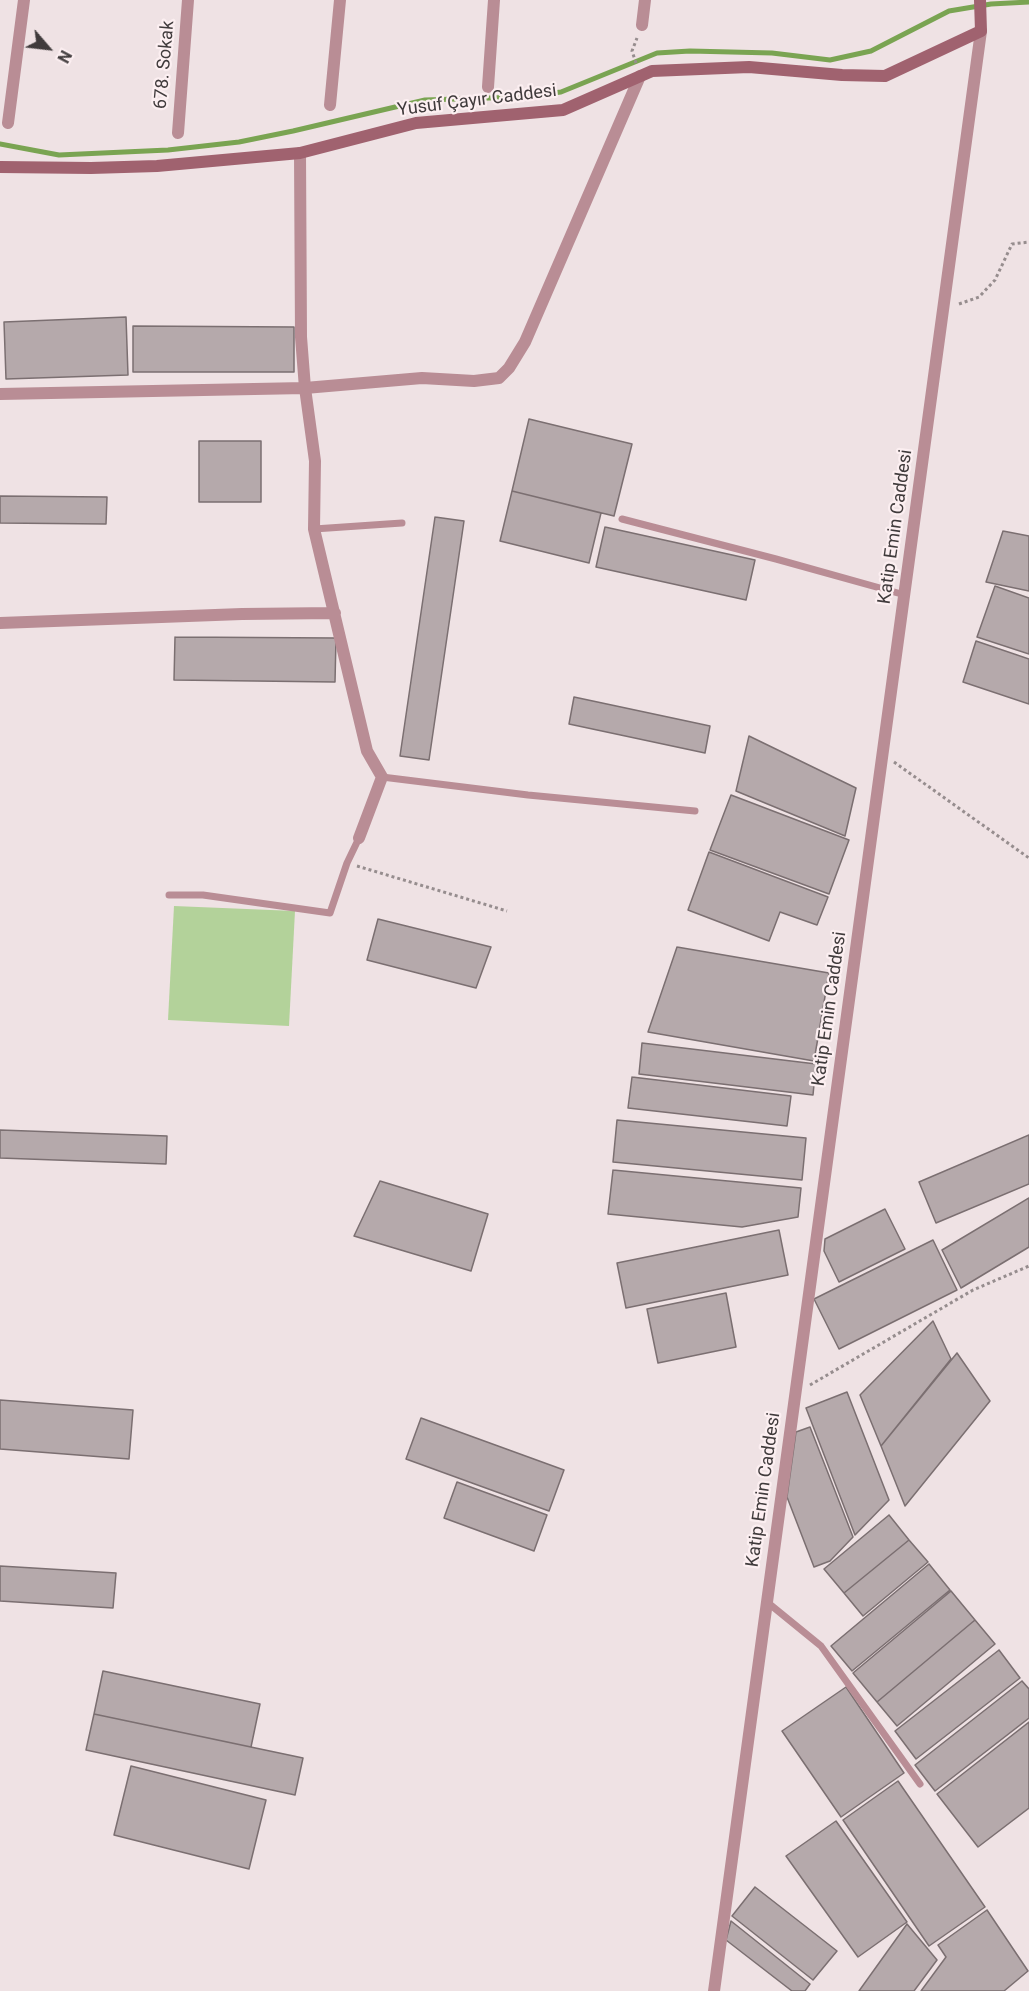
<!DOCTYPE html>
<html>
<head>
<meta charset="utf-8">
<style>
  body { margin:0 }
  #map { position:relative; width:1029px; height:1991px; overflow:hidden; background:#efe2e4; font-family:Roboto,sans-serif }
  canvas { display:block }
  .north { position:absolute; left:18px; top:18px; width:60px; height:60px; -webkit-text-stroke:4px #fceff1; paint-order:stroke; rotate:118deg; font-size:16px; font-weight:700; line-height:24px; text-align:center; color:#403b3c }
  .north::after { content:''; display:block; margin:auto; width:21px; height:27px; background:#403b3c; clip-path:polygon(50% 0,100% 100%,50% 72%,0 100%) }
</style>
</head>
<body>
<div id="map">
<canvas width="1029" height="1991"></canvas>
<div class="north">N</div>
</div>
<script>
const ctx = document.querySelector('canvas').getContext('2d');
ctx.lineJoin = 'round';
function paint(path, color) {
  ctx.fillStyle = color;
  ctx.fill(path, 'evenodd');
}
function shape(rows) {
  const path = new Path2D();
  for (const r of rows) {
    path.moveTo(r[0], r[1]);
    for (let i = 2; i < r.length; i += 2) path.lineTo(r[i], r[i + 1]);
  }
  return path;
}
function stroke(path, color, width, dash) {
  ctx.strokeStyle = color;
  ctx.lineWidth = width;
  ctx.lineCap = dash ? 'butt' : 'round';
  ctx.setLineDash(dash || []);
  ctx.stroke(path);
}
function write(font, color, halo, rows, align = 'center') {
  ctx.font = font + ' Roboto,sans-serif';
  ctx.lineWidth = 4.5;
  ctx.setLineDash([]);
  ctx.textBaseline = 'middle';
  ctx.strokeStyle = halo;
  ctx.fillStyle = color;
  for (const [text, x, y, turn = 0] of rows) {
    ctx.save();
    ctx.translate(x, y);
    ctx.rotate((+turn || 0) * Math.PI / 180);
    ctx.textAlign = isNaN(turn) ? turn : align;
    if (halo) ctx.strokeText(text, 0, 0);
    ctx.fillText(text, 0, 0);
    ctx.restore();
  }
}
const green = shape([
  [174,906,295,911,289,1026,168,1020]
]);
const stream = shape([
  [0,144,59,155,168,150,239,142,293,131,425,100,521,97,561,92,657,53,690,51,772,53,830,60,871,51,949,11,991,4,1029,2]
]);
const building = shape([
  [126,317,128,375,6,379,4,322,126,317],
  [133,326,294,327,294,372,133,372,133,326],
  [529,419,632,444,614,516,512,491,529,419],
  [199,441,261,441,261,502,199,502,199,441],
  [512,491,601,513,589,563,500,541,512,491],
  [0,496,107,497,106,524,0,523,0,496],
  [435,517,464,521,429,760,400,756,435,517],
  [605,527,755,560,746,600,596,567,605,527],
  [1003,531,1029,536,1029,591,986,582,1003,531],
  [995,586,1029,598,1029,654,977,637,995,586],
  [175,637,336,638,335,682,174,680,175,637],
  [976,641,1029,659,1029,704,963,682,976,641],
  [574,697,710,726,705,753,569,724,574,697],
  [749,736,856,788,845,836,736,791,749,736],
  [731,795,849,840,829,894,710,850,731,795],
  [709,852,828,897,817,925,780,912,769,941,688,910,709,852],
  [378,919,491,947,476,988,367,960,378,919],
  [677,947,829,973,814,1061,648,1032,677,947],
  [642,1043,816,1064,813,1095,639,1074,642,1043],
  [632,1077,791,1096,787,1126,628,1108,632,1077],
  [617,1120,806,1138,802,1180,613,1162,617,1120],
  [0,1130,167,1136,166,1164,0,1158,0,1130],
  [1029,1135,1029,1184,936,1223,919,1182,1029,1135],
  [613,1170,801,1188,798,1217,742,1227,608,1214,613,1170],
  [380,1181,488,1214,471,1271,354,1236,380,1181],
  [1029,1198,1029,1247,961,1288,942,1250,1029,1198],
  [885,1209,905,1249,839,1282,824,1251,825,1239,885,1209],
  [779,1230,788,1275,626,1308,617,1263,779,1230],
  [933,1240,957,1290,839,1349,814,1299,933,1240],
  [726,1293,736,1347,658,1363,647,1309,726,1293],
  [933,1321,951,1359,881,1446,860,1395,933,1321],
  [957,1353,990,1401,905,1506,881,1446,957,1353],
  [847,1392,889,1500,855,1535,806,1408,847,1392],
  [0,1400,133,1410,129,1459,0,1449,0,1400],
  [421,1418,564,1470,549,1511,406,1459,421,1418],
  [810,1427,853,1537,830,1561,814,1567,787,1497,796,1432,810,1427],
  [457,1482,547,1515,534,1551,444,1518,457,1482],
  [889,1515,909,1540,844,1593,824,1569,889,1515],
  [909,1540,928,1562,863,1616,844,1593,909,1540],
  [929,1564,950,1590,852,1671,831,1646,929,1564],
  [0,1566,116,1573,113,1608,0,1601,0,1566],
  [951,1591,975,1620,877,1702,853,1673,951,1591],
  [975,1620,995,1644,897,1726,877,1702,975,1620],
  [999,1650,1020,1678,916,1759,895,1731,999,1650],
  [103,1671,260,1704,251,1747,94,1714,103,1671],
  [1022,1681,1029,1689,1029,1718,935,1791,915,1765,1022,1681],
  [846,1687,904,1773,841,1817,782,1731,846,1687],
  [94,1714,303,1758,295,1795,86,1750,94,1714],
  [1029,1722,1029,1808,978,1847,937,1794,1029,1722],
  [131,1766,266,1800,249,1869,114,1835,131,1766],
  [898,1781,985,1907,929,1946,843,1820,898,1781],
  [836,1821,907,1922,858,1957,786,1856,836,1821],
  [755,1887,837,1951,813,1980,732,1916,755,1887],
  [987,1910,1028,1971,1004,1991,921,1991,946,1957,938,1945,987,1910],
  [731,1921,810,1984,805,1991,792,1991,726,1940,731,1921],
  [907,1924,937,1960,914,1991,859,1991,907,1924]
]);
const path = shape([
  [636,63,632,51,637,38],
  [959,304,979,297,995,280,1012,244,1029,242],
  [894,762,1029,858],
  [357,866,507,911],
  [810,1385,973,1290,1029,1266]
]);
const lane = shape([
  [622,519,776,559,905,595],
  [314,529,402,523],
  [382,777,528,795,695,811],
  [169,895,203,895,330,913,347,863,359,838],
  [767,1602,821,1646,920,1784]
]);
const street = shape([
  [642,25,645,0],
  [488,87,494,0],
  [330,105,340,0],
  [8,123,24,0],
  [178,133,188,0],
  [300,153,301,337,305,388,315,461,314,529,367,751,382,777,359,838],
  [0,394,305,388,422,378,474,381,499,378,509,368,525,342,640,76],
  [0,623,242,614,335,613],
  [714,1991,981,31]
]);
const secondary = shape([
  [0,167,91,168,157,166,300,153,416,123,563,110,652,71,749,67,842,75,885,76,981,31,980,0]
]);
const streetNames = [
  ["678. Sokak",165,65,-85],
  ["Yusuf Çayır Caddesi",477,101,-7],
  ["Katip Emin Caddesi",896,527,-82],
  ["Katip Emin Caddesi",830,1009,-82],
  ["Katip Emin Caddesi",764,1490,-82]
];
paint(green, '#b3d29a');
stroke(stream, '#7aa452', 5);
paint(building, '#b5a9ab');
stroke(building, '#7b6f71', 1.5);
stroke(path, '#968d8e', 3, [3, 3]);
stroke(lane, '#b98d95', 7);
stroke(street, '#b98d95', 12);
stroke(secondary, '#a0626f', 12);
write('18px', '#403b3c', '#fceff1', streetNames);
</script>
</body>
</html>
